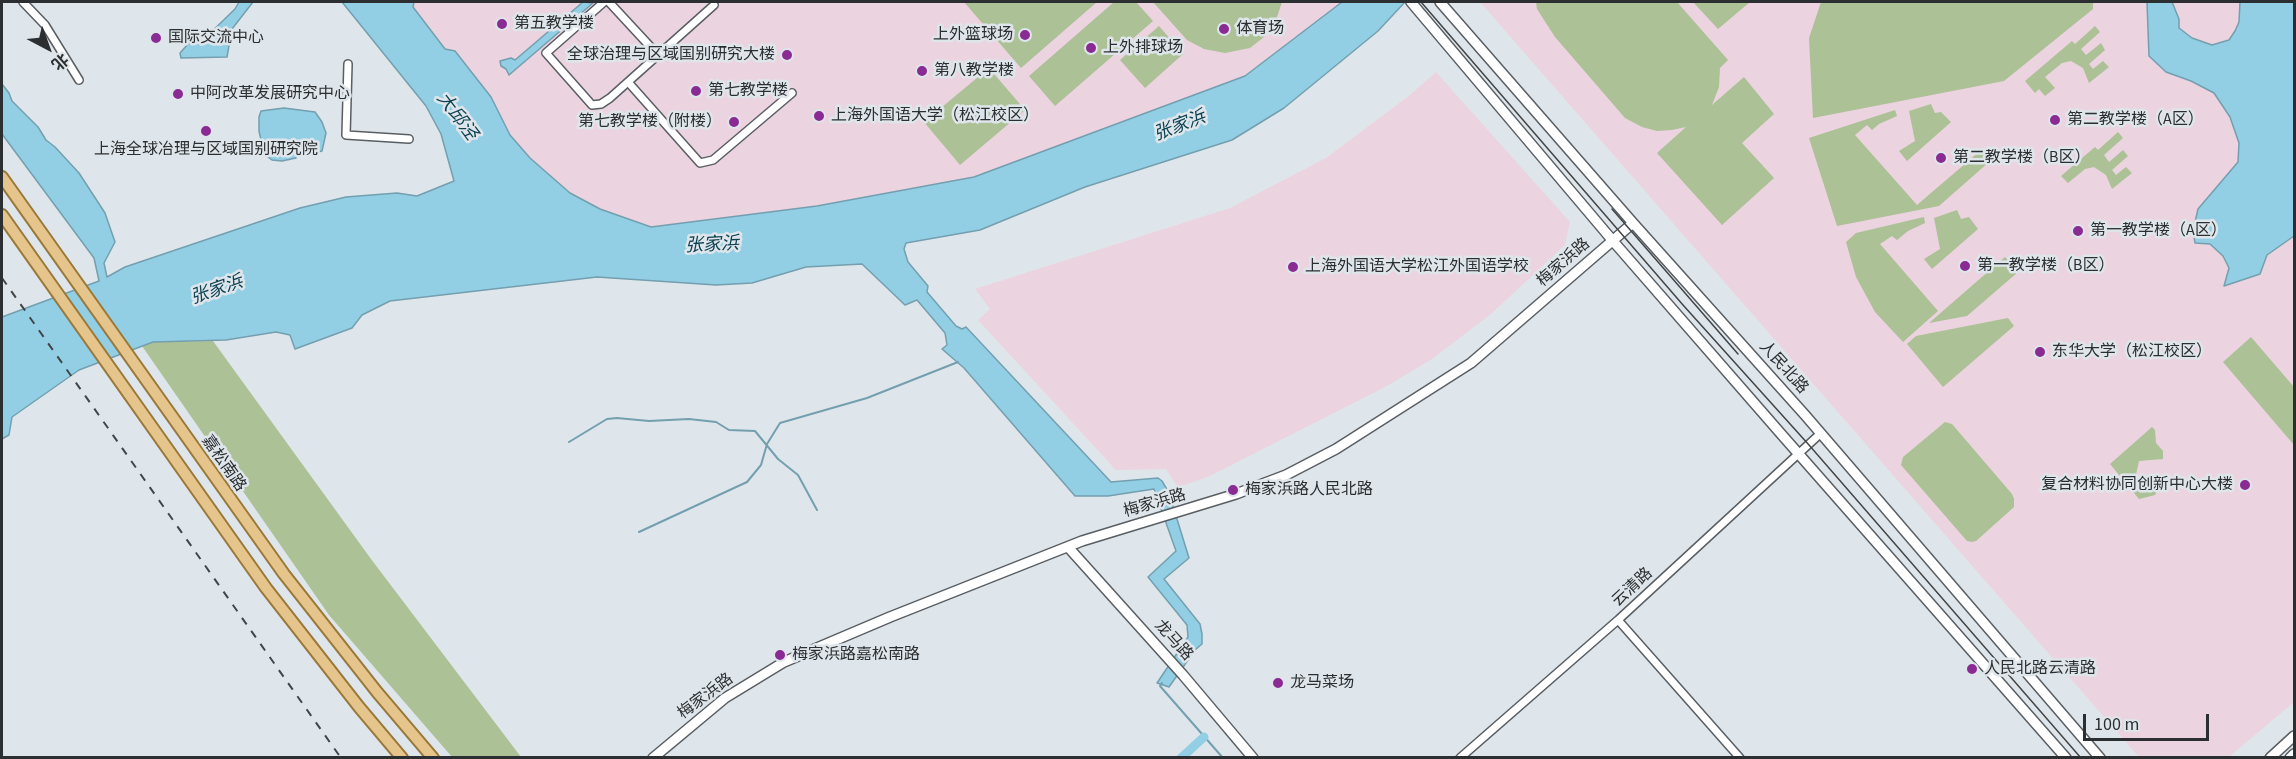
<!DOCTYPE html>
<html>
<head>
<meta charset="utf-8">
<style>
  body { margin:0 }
  #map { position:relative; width:2296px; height:759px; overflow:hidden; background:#dfe6eb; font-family:"Source Sans 3","Noto Sans SC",sans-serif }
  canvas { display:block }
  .frame { position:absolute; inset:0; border:3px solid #2c2f31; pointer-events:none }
  .north { position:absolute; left:18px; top:18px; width:60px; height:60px; -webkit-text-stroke:4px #dfe6eb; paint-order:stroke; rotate:139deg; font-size:16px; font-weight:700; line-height:24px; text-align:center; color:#2c2f31 }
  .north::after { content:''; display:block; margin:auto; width:21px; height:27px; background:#2c2f31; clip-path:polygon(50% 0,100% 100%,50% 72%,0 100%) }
  .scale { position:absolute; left:2083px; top:714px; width:126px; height:27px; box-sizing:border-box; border:3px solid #2c2f31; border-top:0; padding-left:8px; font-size:18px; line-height:21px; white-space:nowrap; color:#2c2f31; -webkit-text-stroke:4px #dfe6eb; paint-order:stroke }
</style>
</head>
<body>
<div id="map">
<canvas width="2296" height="759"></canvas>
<div class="frame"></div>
<div class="north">北</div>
<div class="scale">100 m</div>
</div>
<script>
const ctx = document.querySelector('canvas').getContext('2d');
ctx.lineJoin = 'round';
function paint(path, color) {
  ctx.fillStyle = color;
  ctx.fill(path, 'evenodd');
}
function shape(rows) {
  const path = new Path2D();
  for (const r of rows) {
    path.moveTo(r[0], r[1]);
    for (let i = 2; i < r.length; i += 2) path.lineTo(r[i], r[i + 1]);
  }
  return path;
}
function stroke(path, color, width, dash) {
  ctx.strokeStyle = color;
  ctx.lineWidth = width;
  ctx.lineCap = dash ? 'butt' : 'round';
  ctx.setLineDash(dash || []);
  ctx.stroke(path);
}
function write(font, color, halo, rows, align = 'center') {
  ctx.font = font + ' "Source Sans 3","Noto Sans SC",sans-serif';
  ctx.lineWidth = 5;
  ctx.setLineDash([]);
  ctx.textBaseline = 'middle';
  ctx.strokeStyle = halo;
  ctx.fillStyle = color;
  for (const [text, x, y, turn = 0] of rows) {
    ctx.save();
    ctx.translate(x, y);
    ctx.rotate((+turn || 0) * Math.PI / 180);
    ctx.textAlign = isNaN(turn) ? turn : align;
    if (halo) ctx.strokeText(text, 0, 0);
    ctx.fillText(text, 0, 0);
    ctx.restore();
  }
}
const education = shape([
  [414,2,1342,2,1245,76,974,177,817,206,650,227,600,209,570,193,530,158,510,135,491,97,445,50,413,7],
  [1480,2,2294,2,2294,702,2229,757,2139,757],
  [1436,72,1570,222,1565,245,1491,314,1432,359,1387,386,1208,477,1178,487,1166,469,1116,470,978,320,990,309,975,289,1230,208,1326,158,1410,95]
]);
const green = shape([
  [964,2,1097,2,1021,68],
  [1114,2,1136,2,1153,21,1055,106,1029,76],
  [1153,2,1282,2,1276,20,1264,37,1250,48,1225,53,1204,49,1187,40],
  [1536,2,1677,2,1728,60,1720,68,1719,87,1712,105,1744,77,1774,114,1742,143,1774,178,1722,225,1657,153,1686,127,1672,130,1657,131,1642,127,1625,118,1555,37,1537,9],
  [1693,2,1750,2,1718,29],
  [1821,2,2093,2,2093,9,2004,81,1813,118,1809,38],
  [1159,26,1183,54,1145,88,1120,60],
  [2095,26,2100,32,2081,49,2086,55,2101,43,2105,50,2089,64,2093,69,2103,61,2109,67,2089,83,2083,68,2071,61,2062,63,2045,77,2055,88,2045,96,2039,89,2035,93,2025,81,2072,41,2075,44],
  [989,68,1025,110,960,165,924,122],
  [1931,104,1935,113,1941,112,1951,122,1907,161,1899,151,1915,141,1909,111],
  [1895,110,1897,116,1879,124,1872,130,1867,125,1855,135,1917,205,1980,151,1989,162,1939,206,1837,226,1809,138],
  [2118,132,2123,138,2104,155,2109,162,2123,150,2128,156,2112,170,2116,175,2126,167,2132,173,2112,189,2106,175,2094,167,2085,169,2068,183,2061,176,2095,147,2098,150],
  [1957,210,1961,219,1969,217,1978,229,1932,269,1924,259,1940,249,1934,218],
  [1924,217,1925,223,1908,231,1897,240,1892,236,1880,244,1938,311,1903,342,1875,312,1856,277,1846,242,1856,233],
  [2005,257,2018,272,1967,316,1929,323],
  [2008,318,2014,326,1943,387,1907,344,1916,336],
  [2251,337,2294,387,2294,445,2223,362],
  [213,341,371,559,521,757,452,757,329,615,142,346,153,342],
  [1945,422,1952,424,2012,494,2014,499,2014,507,1976,541,1972,542,1967,541,1901,465,1903,457],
  [2152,427,2155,430,2156,443,2163,451,2163,459,2139,461,2135,479,2157,491,2155,495,2139,499,2110,464]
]);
const water = shape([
  [239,2,253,2,232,29,227,57,181,58,180,53,188,44,203,40,235,9,239,2],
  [342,2,414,2,413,7,445,49,455,51,491,97,510,135,530,158,570,193,600,209,651,227,817,206,974,177,1245,76,1342,2,1405,2,1378,31,1284,108,1232,140,1085,187,980,230,906,243,904,249,908,262,928,286,927,292,956,326,962,329,966,327,1111,482,1158,478,1162,481,1169,493,1189,558,1164,579,1200,624,1202,634,1202,644,1195,650,1169,687,1157,683,1188,637,1187,625,1148,577,1176,551,1154,489,1108,496,1075,496,964,368,942,349,947,345,945,333,917,300,905,305,862,264,806,267,752,283,716,285,597,277,390,301,362,315,352,328,295,349,290,335,276,332,226,340,153,342,79,370,12,417,9,435,2,439,2,317,99,281,94,258,2,134,2,84,9,93,12,101,38,127,46,140,55,147,79,173,105,213,115,242,104,263,107,277,125,267,300,208,346,197,397,193,417,196,454,181,441,134,426,106,342,2],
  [583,2,593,3,509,75,506,69,501,66,500,61,511,58,515,60,583,2],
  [2147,2,2172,2,2179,19,2179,28,2192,38,2212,45,2229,40,2235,31,2239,22,2240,2,2294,2,2294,236,2267,255,2260,274,2224,286,2229,268,2223,256,2210,244,2195,243,2193,231,2198,209,2238,162,2239,143,2230,117,2214,93,2191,81,2166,72,2149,56,2147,2],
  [284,108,315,112,322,122,326,133,322,151,314,153,313,149,310,150,296,153,296,158,282,161,272,160,264,154,259,131,259,117,261,111,284,108]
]);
const stream = shape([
  [569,442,607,419,617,418,649,421,689,419,716,422,729,430,755,431,778,459,798,475,817,510],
  [639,532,747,482,761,465,767,444,780,423,867,398,958,362],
  [1162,683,1160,686,1223,758]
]);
const canal = shape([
  [1181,758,1204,737]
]);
const street = shape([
  [23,2,45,25,79,80],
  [604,2,546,53,592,105,601,104,610,98,714,5],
  [609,2,658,55],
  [348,64,346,135,409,139],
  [628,82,700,163,713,160,792,93],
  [1618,620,1740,758],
  [1460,758,1618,620,1821,433]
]);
const secondary = shape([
  [1411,2,1613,241,1782,435,2066,758],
  [1440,2,1633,223,1805,415,2100,758],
  [1068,547,1183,675,1253,758],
  [653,758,725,698,784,662,890,617,1082,541,1236,494,1286,475,1336,449,1471,363,1633,223],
  [2270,758,2294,736],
  [2290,758,2294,754]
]);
const primary = shape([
  [2,177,284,574,377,692,433,758],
  [2,215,266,588,359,707,402,758]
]);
const tram = shape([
  [1421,2,1683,305,1809,445,2081,758],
  [1612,209,1738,354]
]);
const rail = shape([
  [2,278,341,758]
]);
const markers = [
  [502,24,6,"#8a2a93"],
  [1224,29,6,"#8a2a93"],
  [1025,35,6,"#8a2a93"],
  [156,38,6,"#8a2a93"],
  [1091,48,6,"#8a2a93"],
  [787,55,6,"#8a2a93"],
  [922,71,6,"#8a2a93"],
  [696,91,6,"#8a2a93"],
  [178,94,6,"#8a2a93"],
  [819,116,6,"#8a2a93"],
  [2055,120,6,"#8a2a93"],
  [734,122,6,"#8a2a93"],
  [206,131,6,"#8a2a93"],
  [1941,158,6,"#8a2a93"],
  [2078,231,6,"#8a2a93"],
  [1965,266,6,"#8a2a93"],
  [1293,267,6,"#8a2a93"],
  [2040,352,6,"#8a2a93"],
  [2245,485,6,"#8a2a93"],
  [1233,490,6,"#8a2a93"],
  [780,655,6,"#8a2a93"],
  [1972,669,6,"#8a2a93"],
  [1278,683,6,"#8a2a93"]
];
const poiNames = [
  ["第五教学楼",514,24],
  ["体育场",1236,29],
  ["上外篮球场",1013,35,"right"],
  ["国际交流中心",168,38],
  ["上外排球场",1103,48],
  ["全球治理与区域国别研究大楼",775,55,"right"],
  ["第八教学楼",934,71],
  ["第七教学楼",708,91],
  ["中阿改革发展研究中心",190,94],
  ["上海外国语大学（松江校区）",831,116],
  ["第二教学楼（A区）",2067,120],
  ["第七教学楼（附楼）",722,122,"right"],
  ["上海全球冶理与区域国别研究院",206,150,"center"],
  ["第二教学楼（B区）",1953,158],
  ["第一教学楼（A区）",2090,231],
  ["第一教学楼（B区）",1977,266],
  ["上海外国语大学松江外国语学校",1305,267],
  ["东华大学（松江校区）",2052,352],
  ["复合材料协同创新中心大楼",2233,485,"right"],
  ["梅家浜路人民北路",1245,490],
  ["梅家浜路嘉松南路",792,655],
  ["人民北路云清路",1984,669],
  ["龙马菜场",1290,683]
];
const streetNames = [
  ["梅家浜路",1564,263,-41],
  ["人民北路",1783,368,48],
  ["嘉松南路",223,464,55],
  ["梅家浜路",1155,504,-16],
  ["云清路",1633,588,-43],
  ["龙马路",1173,641,48],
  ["梅家浜路",706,697,-37]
];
const waterNames = [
  ["大邱泾",456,117,53],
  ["张家浜",1180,127,-21],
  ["张家浜",712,246,-3],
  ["张家浜",217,291,-19]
];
paint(education, '#ebd3df');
paint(green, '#acc196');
paint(water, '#92cfe5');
stroke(water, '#739faf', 1.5);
stroke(stream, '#739faf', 2);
stroke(canal, '#92cfe5', 9);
stroke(street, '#595e63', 10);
stroke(secondary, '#595e63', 12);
stroke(primary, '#997839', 14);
stroke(street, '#fff', 7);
stroke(secondary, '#fff', 9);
stroke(primary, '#e5c58b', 10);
stroke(tram, '#414547', 1.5);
stroke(rail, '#414547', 2, [8, 8]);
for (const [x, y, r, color] of markers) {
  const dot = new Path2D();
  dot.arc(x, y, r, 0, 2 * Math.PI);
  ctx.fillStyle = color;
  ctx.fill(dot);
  stroke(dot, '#dfe6eb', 2);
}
write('16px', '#2c2f31', '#dfe6eb', poiNames, 'left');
write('16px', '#2c2f31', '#dfe6eb', streetNames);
write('italic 18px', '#0d4252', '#dfe6eb', waterNames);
</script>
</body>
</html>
